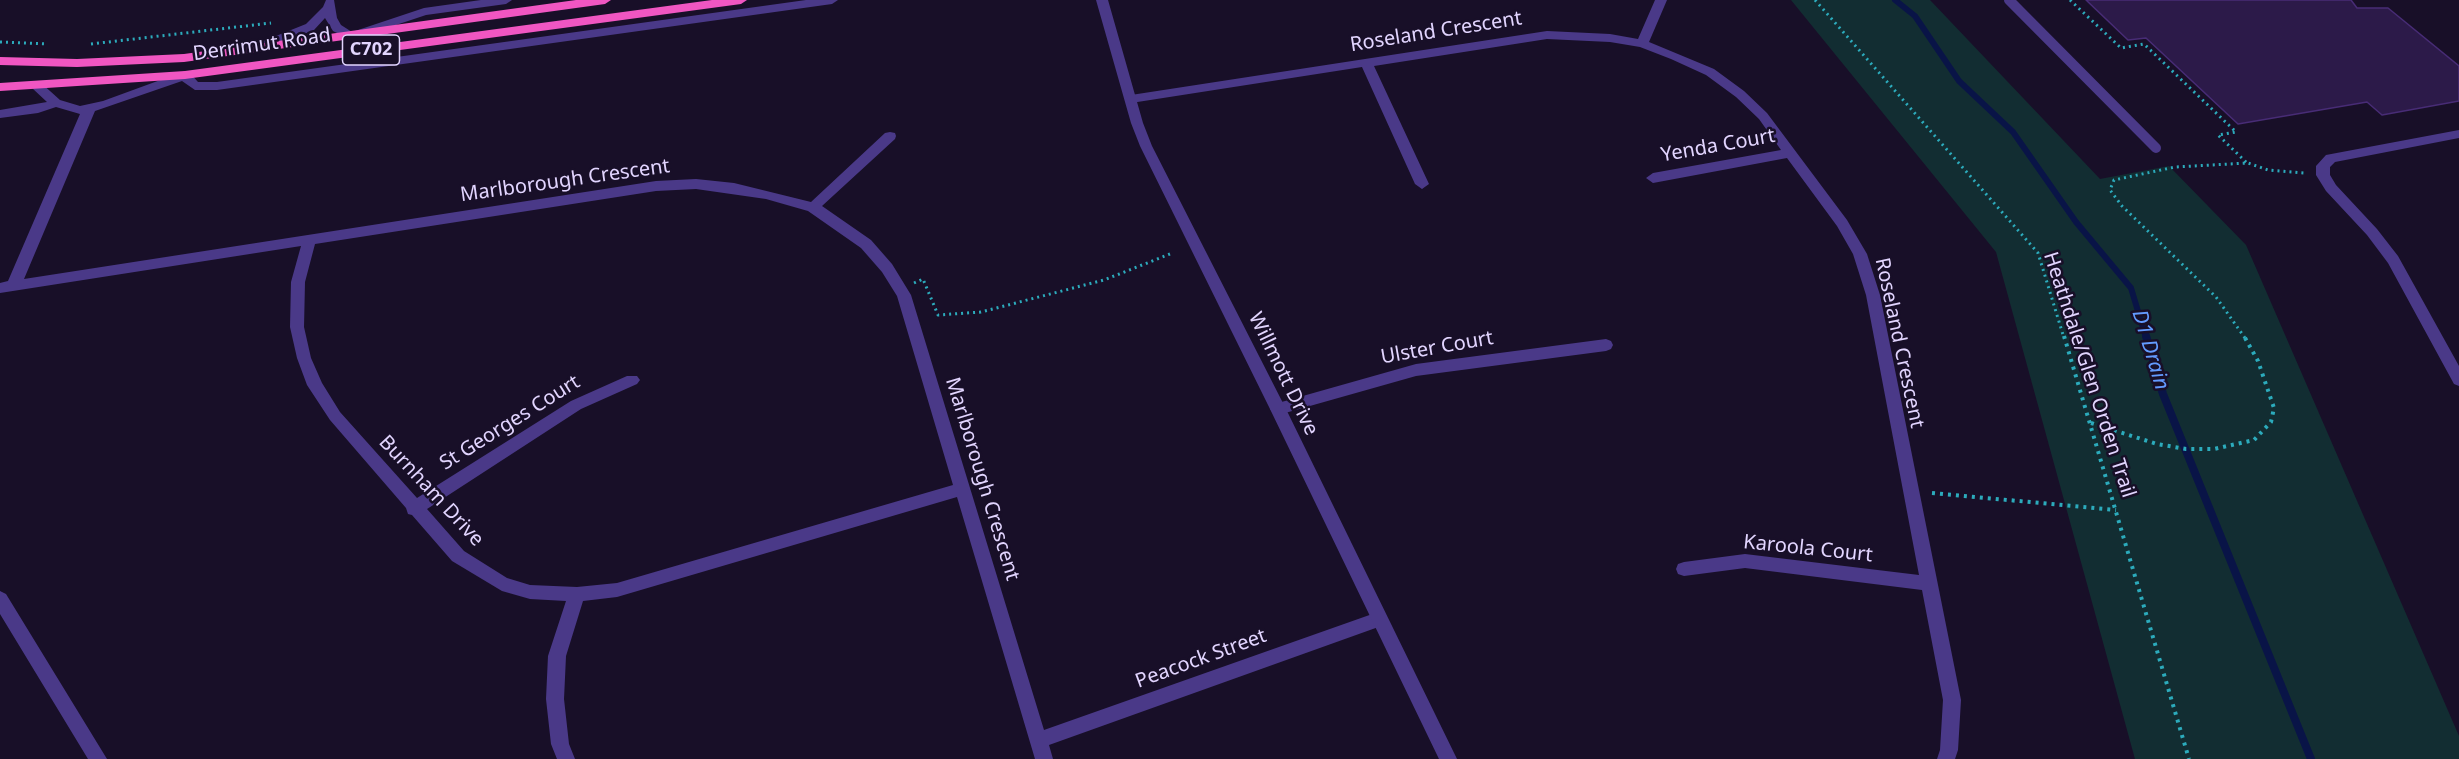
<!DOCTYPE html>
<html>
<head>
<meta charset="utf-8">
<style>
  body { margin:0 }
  canvas { display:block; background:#180f28 }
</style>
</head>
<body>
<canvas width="2459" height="759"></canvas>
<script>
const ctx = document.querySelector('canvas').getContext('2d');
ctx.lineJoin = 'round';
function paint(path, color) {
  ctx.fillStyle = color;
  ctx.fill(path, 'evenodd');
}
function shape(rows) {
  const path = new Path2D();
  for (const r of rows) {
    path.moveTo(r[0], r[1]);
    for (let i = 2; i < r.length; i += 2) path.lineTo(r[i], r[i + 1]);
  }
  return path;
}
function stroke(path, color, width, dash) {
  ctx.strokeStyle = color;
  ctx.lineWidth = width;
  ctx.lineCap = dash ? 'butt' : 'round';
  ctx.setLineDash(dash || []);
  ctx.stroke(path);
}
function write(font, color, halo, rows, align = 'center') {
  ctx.font = font + ' "Noto Sans",sans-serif';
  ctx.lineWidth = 5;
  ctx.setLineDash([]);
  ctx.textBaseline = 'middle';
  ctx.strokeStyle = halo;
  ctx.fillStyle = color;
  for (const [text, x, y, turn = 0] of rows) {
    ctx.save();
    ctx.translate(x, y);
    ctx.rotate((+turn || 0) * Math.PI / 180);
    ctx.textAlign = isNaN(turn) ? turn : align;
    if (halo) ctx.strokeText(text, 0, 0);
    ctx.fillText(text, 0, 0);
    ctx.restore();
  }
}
const green = shape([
  [1791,0,1930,0,2100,179,2169,166,2246,245,2459,736,2459,759,2135,759,1996,252]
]);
const streamFar1 = shape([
  [1895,0,1915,16,1959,81,2013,132,2076,222,2131,288,2146,338]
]);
const stream = shape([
  [2146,336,2163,394,2311,759]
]);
const building = shape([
  [2086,0,2351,0,2357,8,2388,8,2459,66,2459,101,2382,115,2367,102,2238,124,2146,38,2128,40,2086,0]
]);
const pathFar1 = shape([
  [1815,0,2038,253,2064,338],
  [2070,0,2121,48,2144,44,2236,132,2218,135,2247,163],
  [0,42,47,44],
  [91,44,271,23],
  [914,283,923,279,938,315,981,312,1104,280,1170,254],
  [2245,338,2216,297,2122,206,2110,190,2114,180,2175,167,2248,163,2268,170,2304,173]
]);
const path = shape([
  [2064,336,2189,759],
  [2091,423,2157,444,2186,449,2214,449,2254,440,2271,422,2274,408,2258,361,2244,336],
  [1932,493,2116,510]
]);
const service = shape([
  [2009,0,2156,148]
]);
const minor = shape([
  [326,0,334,0,337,18,341,25,352,32,424,8,481,0,512,0,506,4,426,15,351,40,333,31,325,18,314,30,264,50,256,50,256,44,306,24,323,7,326,0],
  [806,0,838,0,832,4,217,90,195,90,182,81,95,111,24,279,656,181,696,179,734,183,811,202,885,133,890,132,895,133,896,136,895,139,822,206,871,240,892,264,911,295,1044,730,1378,612,1384,615,1387,620,1384,625,1049,745,1053,759,1035,759,957,497,617,597,583,601,566,656,564,699,569,744,575,759,557,759,551,744,546,699,548,656,566,601,530,599,502,591,452,561,412,515,408,514,406,508,330,420,307,385,297,358,290,327,291,282,301,246,0,293,0,283,8,281,80,114,56,107,38,113,0,118,0,110,47,102,32,88,30,85,32,82,40,82,60,100,80,106,103,101,185,71,189,72,198,82,217,82,806,0],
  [696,189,766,199,808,211,861,248,882,272,897,296,953,485,617,583,577,587,530,585,507,578,464,551,427,509,581,409,637,384,640,380,637,376,627,376,571,401,417,498,340,412,322,383,311,358,304,327,305,282,315,244,656,191,696,189],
  [1655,0,1667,0,1649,42,1714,69,1744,91,1767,113,1847,220,1867,254,1880,295,1961,700,1958,750,1955,759,1937,759,1940,750,1943,700,1922,590,1745,568,1684,576,1678,574,1676,569,1678,564,1684,562,1745,554,1919,575,1866,295,1853,254,1837,226,1787,158,1653,183,1646,178,1653,173,1781,150,1759,119,1736,97,1706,75,1671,59,1640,47,1610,42,1547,39,1374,66,1429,184,1422,189,1415,184,1362,67,1131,103,1125,99,1131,95,1547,31,1610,34,1638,39,1655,0],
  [2459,130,2459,138,2335,162,2330,167,2330,175,2336,185,2377,229,2398,256,2459,366,2459,386,2454,384,2388,263,2367,235,2326,191,2316,175,2316,166,2326,155,2459,130],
  [1606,339,1611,341,1613,345,1611,349,1606,351,1416,376,1278,415,1273,413,1270,409,1273,405,1278,403,1416,364,1606,339],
  [0,591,6,594,107,759,88,759,0,614,0,591]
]);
const tertiary = shape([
  [1096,0,1108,0,1143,123,1152,146,1286,409,1457,759,1439,759,1270,409,1140,146,1131,123,1096,0]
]);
const trunk = shape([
  [576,0,611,0,605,4,184,62,77,67,0,65,0,57,77,59,184,54,576,0],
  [712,0,747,0,741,4,185,79,0,91,0,83,185,71,712,0]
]);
const shields = [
  [371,50,57]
];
const shieldNames = [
  ["C702",371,50]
];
const streetNames = [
  ["Roseland Crescent",1436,32,-9],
  ["Derrimut Road",262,45,-8],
  ["Yenda Court",1718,146,-10],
  ["Marlborough Crescent",565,181,-8],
  ["Roseland Crescent",1899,343,78],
  ["Ulster Court",1437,348,-10],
  ["Willmott Drive",1283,374,64],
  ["Heathdale/Glen Orden Trail",2089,375,72],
  ["St Georges Court",510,423,-32],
  ["Marlborough Crescent",982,479,73],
  ["Burnham Drive",431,491,47],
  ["Karoola Court",1808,549,6],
  ["Peacock Street",1201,659,-20]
];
const waterNames = [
  ["D1 Drain",2150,350,73]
];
paint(green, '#122d32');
stroke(streamFar1, '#091447', 6);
stroke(stream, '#091447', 8);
paint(building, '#2c1a49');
stroke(building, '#482c76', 1.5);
stroke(pathFar1, '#2cabbc', 3, [2, 4]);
stroke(path, '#2cabbc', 4, [3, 5]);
stroke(service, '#4a3988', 10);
paint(minor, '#4a3988');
paint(tertiary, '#4a3988');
paint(trunk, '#f056c2');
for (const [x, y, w] of shields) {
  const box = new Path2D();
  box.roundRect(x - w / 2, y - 15, w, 30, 4.5);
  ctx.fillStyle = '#180f28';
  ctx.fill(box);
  stroke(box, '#e2d5ff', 1.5);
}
write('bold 18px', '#e2d5ff', null, shieldNames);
write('20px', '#e2d5ff', '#180f28', streetNames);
write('italic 21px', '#639bff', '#180f28', waterNames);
</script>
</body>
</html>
